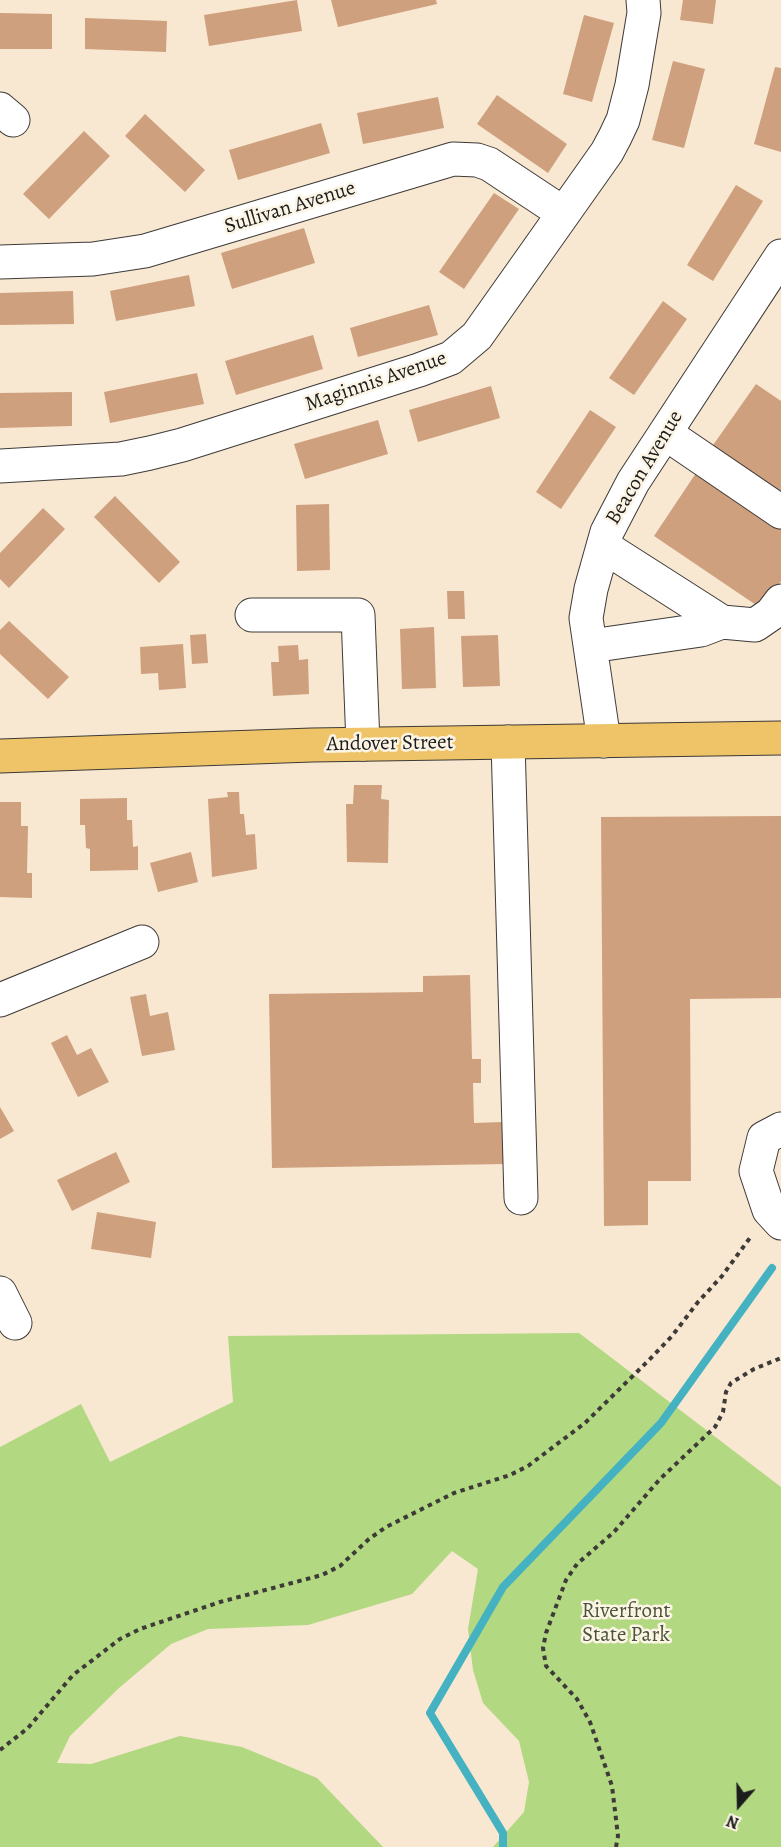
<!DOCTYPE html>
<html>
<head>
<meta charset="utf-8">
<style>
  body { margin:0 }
  #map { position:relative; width:781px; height:1847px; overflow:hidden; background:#f8e7d1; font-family:Alegreya,serif }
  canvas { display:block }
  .north { position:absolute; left:709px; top:1775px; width:60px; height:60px; -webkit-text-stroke:4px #fcf5e5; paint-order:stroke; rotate:200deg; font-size:16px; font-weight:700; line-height:24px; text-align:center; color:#1c1c1c }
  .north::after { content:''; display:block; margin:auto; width:21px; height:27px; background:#1c1c1c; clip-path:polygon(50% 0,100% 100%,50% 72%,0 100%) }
</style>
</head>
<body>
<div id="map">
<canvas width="781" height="1847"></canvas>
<div class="north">N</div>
</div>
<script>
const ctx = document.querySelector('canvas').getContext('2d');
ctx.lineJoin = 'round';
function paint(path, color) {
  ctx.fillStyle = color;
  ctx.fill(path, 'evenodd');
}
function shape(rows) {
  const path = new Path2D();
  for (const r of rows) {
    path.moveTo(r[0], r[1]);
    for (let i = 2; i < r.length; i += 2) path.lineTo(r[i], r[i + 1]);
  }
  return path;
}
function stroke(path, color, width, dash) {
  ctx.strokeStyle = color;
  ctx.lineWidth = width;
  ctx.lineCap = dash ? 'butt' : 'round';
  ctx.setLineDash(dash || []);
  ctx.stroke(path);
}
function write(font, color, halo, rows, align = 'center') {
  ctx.font = font + ' Alegreya,serif';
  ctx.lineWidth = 5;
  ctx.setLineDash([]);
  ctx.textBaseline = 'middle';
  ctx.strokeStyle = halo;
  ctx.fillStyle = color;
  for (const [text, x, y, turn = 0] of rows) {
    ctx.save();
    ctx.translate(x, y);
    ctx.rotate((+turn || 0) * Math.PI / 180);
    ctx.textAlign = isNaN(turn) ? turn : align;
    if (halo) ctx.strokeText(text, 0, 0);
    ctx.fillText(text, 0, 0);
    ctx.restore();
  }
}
const green = shape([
  [579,1333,781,1487,781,1847,493,1847,524,1812,529,1782,519,1741,483,1703,473,1670,468,1629,478,1569,452,1551,412,1594,308,1625,208,1629,171,1644,119,1688,70,1736,57,1763,91,1764,180,1736,242,1747,317,1778,383,1847,0,1847,0,1447,81,1404,110,1462,233,1402,228,1336]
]);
const stream = shape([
  [503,1847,503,1833,430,1713,503,1587,661,1423,772,1268]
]);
const building = shape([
  [297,0,302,31,209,46,204,15],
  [331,0,436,0,437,4,338,27],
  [683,0,716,0,713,24,680,20],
  [0,13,52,14,52,49,0,49],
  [584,15,614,23,592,102,563,94],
  [85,18,167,21,166,52,85,49],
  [673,61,705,69,684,148,652,140],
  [775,67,781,68,781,152,754,144],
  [497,95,567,144,548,173,477,124],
  [438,97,444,128,363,144,357,113],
  [145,114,205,170,185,192,125,136],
  [321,123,330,153,238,180,229,150],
  [84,131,110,156,49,219,23,194],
  [736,185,763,201,713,281,687,265],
  [494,193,519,209,464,289,439,272],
  [304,228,315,263,232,289,221,253],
  [189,275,195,306,116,321,110,291],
  [73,291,74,324,0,325,0,293],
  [663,301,687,319,634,395,609,378],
  [429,305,438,335,358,357,350,328],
  [313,335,323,369,236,395,225,361],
  [197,373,204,404,110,423,104,392],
  [756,384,781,401,781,497,711,448],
  [491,386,500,418,418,442,409,410],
  [72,392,72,426,0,428,0,393],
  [590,410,616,427,561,509,536,492],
  [378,420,388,454,305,479,294,444],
  [698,470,781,526,781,581,762,609,654,536],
  [115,496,180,562,159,583,94,517],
  [329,504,330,570,297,571,296,505],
  [43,508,65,529,9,588,0,579,0,553],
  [447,591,464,591,465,619,448,619],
  [9,621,69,677,48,699,0,654,0,630],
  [434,627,436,688,402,689,400,629],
  [206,634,208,663,192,664,190,635],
  [498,635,500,686,463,687,461,636],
  [183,644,186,688,159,690,158,673,141,674,140,647],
  [298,645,299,660,308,659,309,694,273,696,271,662,279,662,278,646],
  [354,785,382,785,381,799,389,800,388,863,347,862,346,804,353,804],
  [227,792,239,792,240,814,244,814,246,835,255,834,257,869,212,877,208,799,228,797],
  [127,798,127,820,132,820,133,847,138,846,138,870,90,871,90,849,86,848,85,825,80,825,80,799],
  [0,802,21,802,21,826,28,826,27,873,32,873,32,898,0,897],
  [781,816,781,998,690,999,691,1181,648,1181,648,1225,604,1226,601,817],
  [191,852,198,882,158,892,150,863],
  [470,975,472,1059,481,1059,481,1083,473,1083,474,1123,503,1122,504,1164,272,1168,269,994,423,992,423,976],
  [146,994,150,1016,168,1012,175,1050,142,1056,130,997],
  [67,1035,77,1055,91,1048,109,1082,78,1097,51,1043],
  [0,1107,14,1131,0,1139],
  [116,1152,130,1182,72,1211,57,1180],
  [97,1212,156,1222,151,1258,91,1249]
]);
const path = shape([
  [0,1750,28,1728,73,1675,120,1639,140,1629,220,1602,322,1575,340,1566,369,1539,386,1527,454,1493,510,1475,528,1466,585,1423,648,1361,672,1336,698,1302,722,1276,752,1235],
  [616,1847,618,1836,612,1786,598,1745,590,1722,577,1699,546,1666,543,1648,546,1633,566,1580,577,1564,614,1532,660,1479,715,1427,723,1412,726,1392,731,1383,754,1369,781,1358]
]);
const minor = shape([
  [0,109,13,120],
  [0,262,93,259,145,251,453,159,477,160,489,164,563,213],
  [665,433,781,512],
  [0,466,121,459,150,453,182,445,419,370,451,358,477,336,607,152,615,137,623,120,632,85,644,13,643,0],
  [603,546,722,622],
  [252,615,358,615,363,744],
  [591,646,701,630,722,622,755,625,771,614,781,601],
  [604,741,586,618,591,589,607,532,633,482,781,256],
  [508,742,521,1198],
  [0,1000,142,942],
  [781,1129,764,1138,756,1171,769,1210,781,1223],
  [0,1293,15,1323]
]);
const major = shape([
  [0,756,312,745,781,738]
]);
const streetNames = [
  ["Sullivan Avenue",290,208,-17],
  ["Maginnis Avenue",376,382,-19],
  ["Beacon Avenue",645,468,-59],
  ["Andover Street",390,744,-1]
];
const parkNames = [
  ["Riverfront",626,1612],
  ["State Park",626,1636]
];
paint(green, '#b2d882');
stroke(stream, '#45b2c2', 8);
paint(building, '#cea07e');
stroke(minor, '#3d3a37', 35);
stroke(major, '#3d3a37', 35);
stroke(path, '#3d3a37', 4, [4.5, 4.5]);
stroke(minor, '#fff', 33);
stroke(major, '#efc469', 33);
write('21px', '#1c1c1c', '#fcf5e5', streetNames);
write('21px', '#49543b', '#fcf5e5', parkNames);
</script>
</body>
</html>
